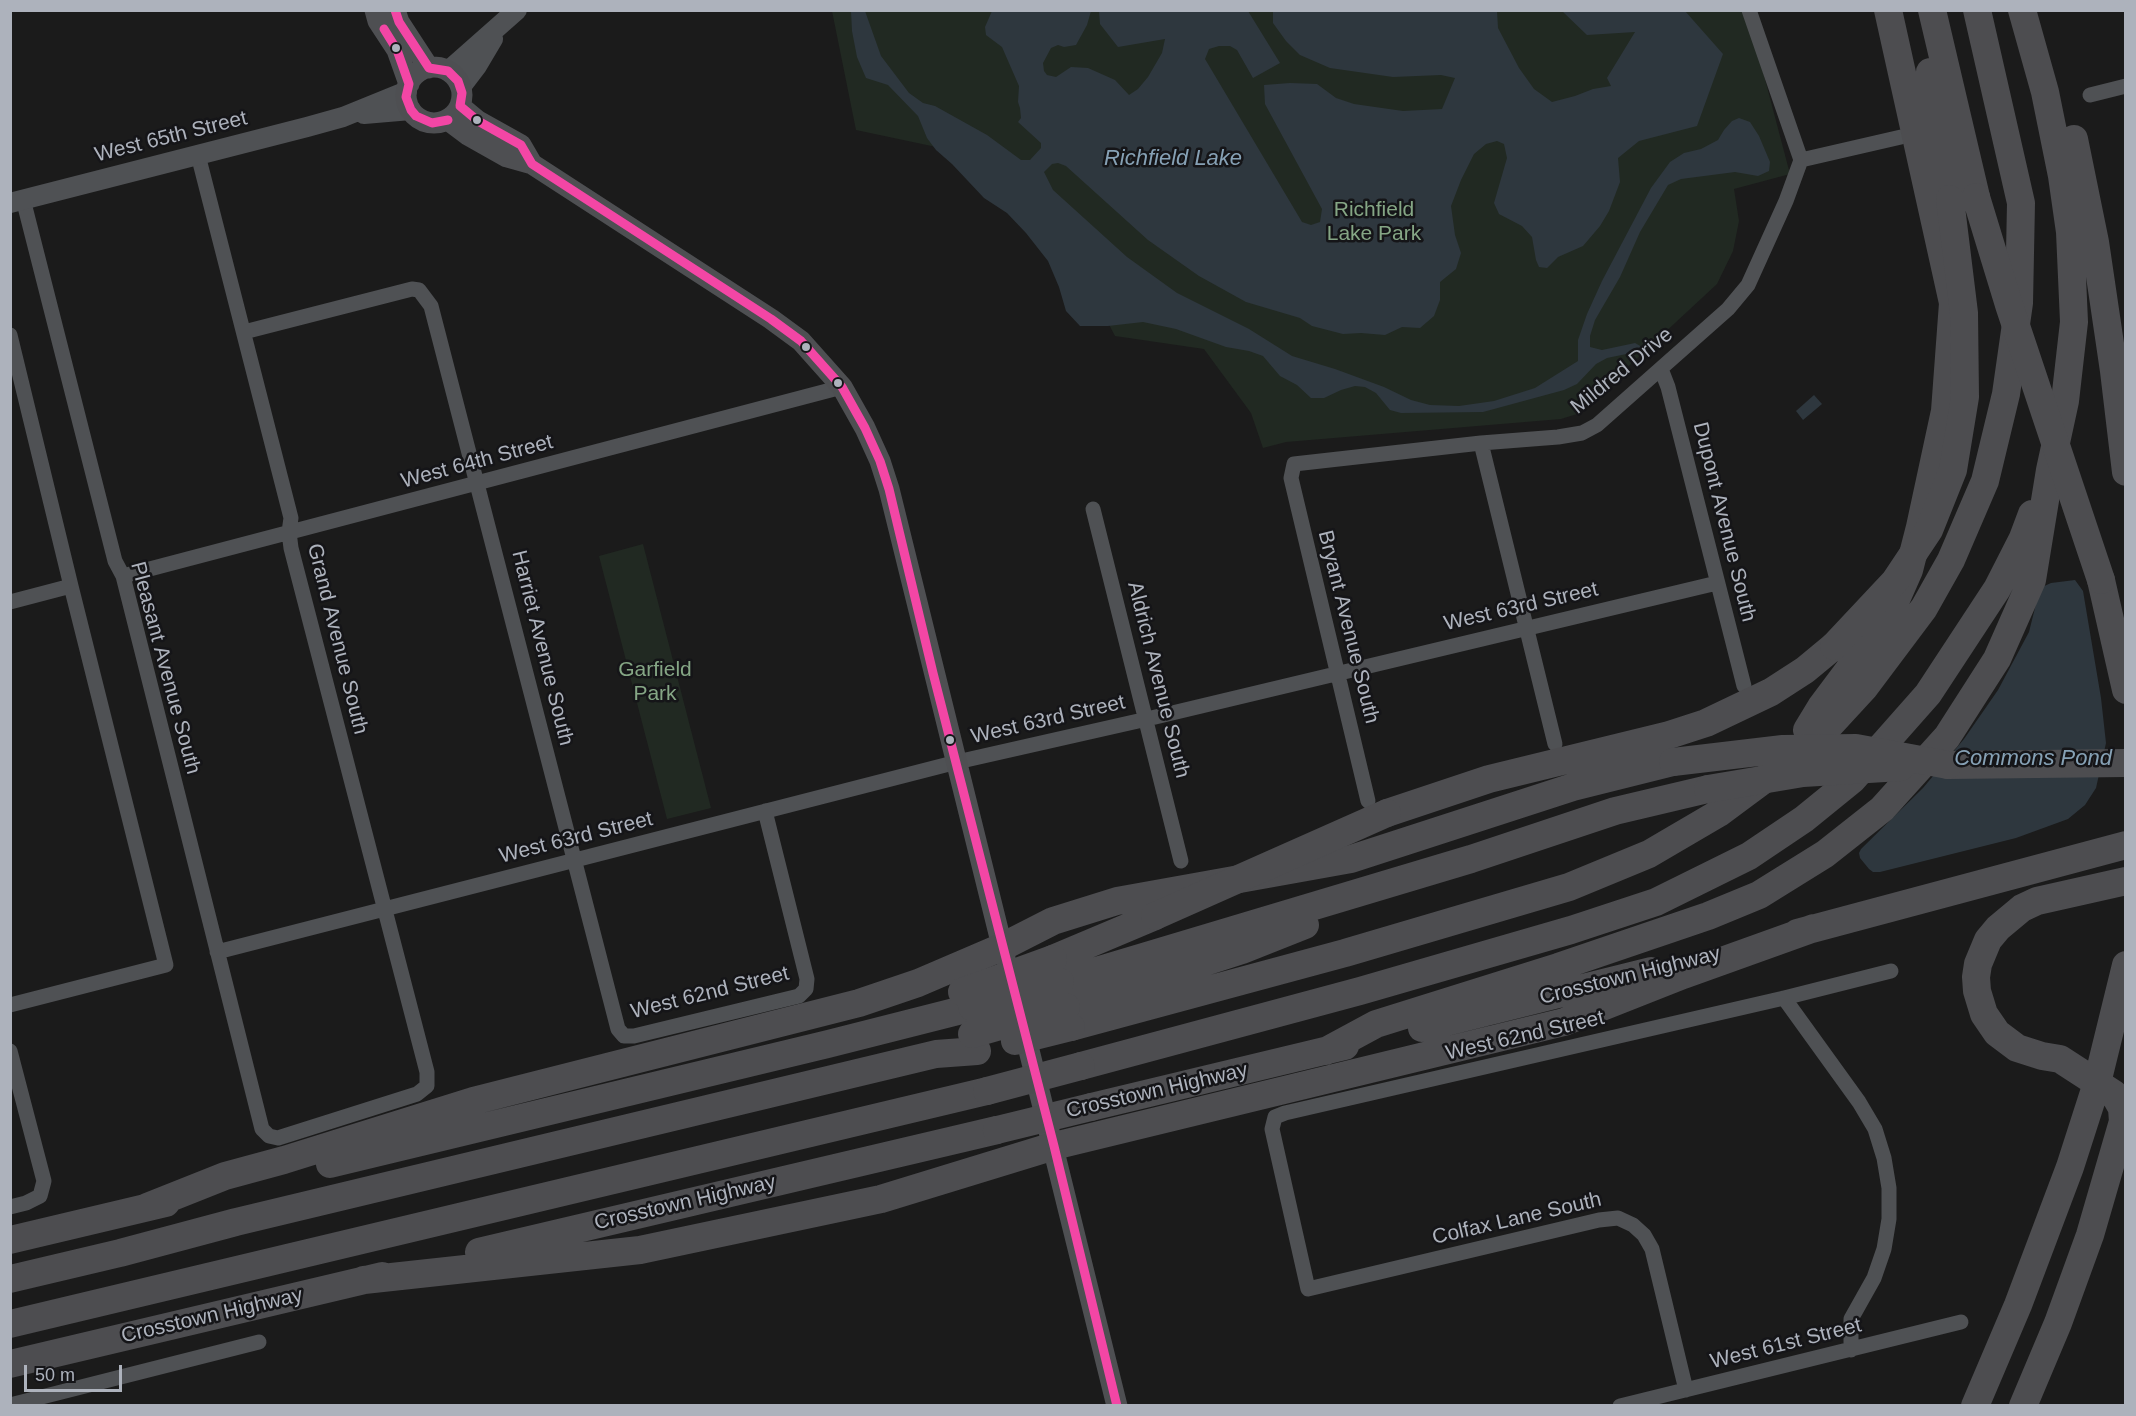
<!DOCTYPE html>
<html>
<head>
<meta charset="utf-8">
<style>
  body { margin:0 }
  #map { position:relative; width:2136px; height:1416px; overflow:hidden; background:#1b1b1b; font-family:Helvetica,sans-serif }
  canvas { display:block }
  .frame { position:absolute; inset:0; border:12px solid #adb2bc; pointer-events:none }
  .scale { position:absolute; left:24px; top:1365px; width:98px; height:27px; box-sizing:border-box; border:3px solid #adb2bc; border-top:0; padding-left:8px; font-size:18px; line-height:21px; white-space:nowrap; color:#adb2bc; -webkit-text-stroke:4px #151518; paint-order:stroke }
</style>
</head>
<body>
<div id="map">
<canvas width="2136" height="1416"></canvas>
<div class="frame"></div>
<div class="scale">50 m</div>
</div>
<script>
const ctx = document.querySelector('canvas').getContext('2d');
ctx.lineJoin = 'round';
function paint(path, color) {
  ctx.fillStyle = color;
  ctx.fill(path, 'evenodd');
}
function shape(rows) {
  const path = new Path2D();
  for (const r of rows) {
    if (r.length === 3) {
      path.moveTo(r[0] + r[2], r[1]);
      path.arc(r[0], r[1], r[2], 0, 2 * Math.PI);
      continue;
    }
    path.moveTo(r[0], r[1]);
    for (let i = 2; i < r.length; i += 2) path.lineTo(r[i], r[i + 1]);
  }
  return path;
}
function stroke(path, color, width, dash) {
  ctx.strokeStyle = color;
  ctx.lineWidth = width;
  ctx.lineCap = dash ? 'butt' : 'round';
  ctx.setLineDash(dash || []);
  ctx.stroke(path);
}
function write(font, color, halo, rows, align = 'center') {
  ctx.font = font + ' Helvetica,sans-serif';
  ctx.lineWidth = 5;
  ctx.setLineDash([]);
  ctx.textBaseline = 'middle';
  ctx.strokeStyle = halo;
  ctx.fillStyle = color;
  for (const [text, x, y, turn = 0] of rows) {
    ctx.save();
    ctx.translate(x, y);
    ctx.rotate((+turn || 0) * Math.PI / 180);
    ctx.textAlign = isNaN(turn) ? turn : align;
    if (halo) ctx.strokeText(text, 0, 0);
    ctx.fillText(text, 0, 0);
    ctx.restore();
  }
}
const green = shape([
  [832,11,1747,11,1790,174,1734,189,1739,221,1733,251,1717,284,1577,414,1561,419,1286,442,1263,448,1251,413,1204,349,1115,336,1026,166,856,130],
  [643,544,711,808,667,819,599,556]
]);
const water = shape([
  [851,11,865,11,881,56,909,93,923,103,935,106,987,135,1021,160,1030,160,1041,148,1041,143,1018,122,1021,118,1020,108,1018,102,1019,86,1002,47,986,35,985,27,992,11,1091,11,1087,25,1076,45,1064,47,1058,45,1051,48,1043,63,1044,71,1047,75,1056,77,1071,67,1088,68,1115,80,1129,95,1138,89,1148,77,1162,53,1165,39,1118,47,1100,24,1099,11,1248,11,1280,63,1253,78,1237,50,1230,46,1219,46,1209,49,1205,59,1302,222,1311,225,1320,222,1322,209,1265,104,1264,85,1290,83,1317,84,1336,98,1354,104,1403,111,1442,109,1455,78,1441,75,1393,77,1330,68,1300,55,1286,41,1273,23,1273,11,1497,11,1498,28,1519,68,1534,89,1552,102,1575,96,1593,89,1611,86,1607,78,1635,32,1587,35,1562,11,1685,11,1723,54,1697,126,1639,141,1618,158,1620,182,1609,211,1600,226,1583,246,1558,257,1547,268,1539,267,1536,260,1532,237,1522,226,1499,214,1494,203,1507,158,1504,144,1497,141,1486,144,1474,154,1461,180,1451,206,1455,235,1461,253,1456,269,1440,282,1440,300,1434,316,1420,328,1402,327,1385,335,1361,333,1343,334,1312,326,1300,318,1246,302,1199,276,1148,240,1066,166,1058,163,1052,164,1044,172,1053,190,1127,257,1177,293,1249,329,1292,356,1335,369,1384,387,1411,400,1430,405,1459,406,1494,401,1535,388,1578,361,1578,340,1587,314,1602,281,1651,188,1670,162,1684,153,1701,149,1718,140,1724,130,1732,121,1739,118,1750,122,1759,136,1770,162,1769,171,1758,176,1735,172,1681,179,1668,185,1640,232,1620,277,1595,320,1590,336,1590,347,1602,350,1635,343,1642,347,1636,352,1607,358,1596,364,1577,384,1564,390,1483,412,1401,413,1390,410,1376,393,1365,387,1355,386,1341,390,1324,398,1311,398,1297,385,1280,376,1263,356,1249,351,1226,347,1176,329,1143,322,1108,326,1080,326,1066,311,1059,287,1048,261,1026,233,1007,213,984,198,952,164,936,150,927,138,918,116,888,85,866,78,857,57,852,31],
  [1814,395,1822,404,1803,420,1796,411],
  [2075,580,2083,591,2101,698,2106,743,2096,788,2085,805,2068,819,2016,838,1880,872,1873,872,1869,869,1860,858,1859,853,1861,849,1923,788,1964,739,1998,690,2029,632,2040,588,2051,583]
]);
const minor = shape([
  [1749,10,1801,160],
  [2090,95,2126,86],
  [1801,160,1901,137],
  [23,199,115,561,123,576,262,1129,269,1136,278,1138,417,1094,427,1086,427,1072,291,548,289,532,291,518,198,155],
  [244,332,412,289,419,290,431,306,618,1029,624,1036,634,1036,799,996,806,989,807,979,765,811],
  [10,335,71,586,166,965,10,1005],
  [1661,369,1668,387,1744,686],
  [1481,443,1555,744],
  [1093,509,1181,861],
  [123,576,842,387],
  [10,602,71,586],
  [1368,801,1291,478,1294,464,1481,443,1558,437,1582,433,1597,425,1728,309,1748,285,1786,201,1801,160],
  [217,952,957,762,1147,719,1717,583],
  [1784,998,1859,1102,1875,1129,1884,1158,1889,1188,1889,1219,1884,1249,1874,1278,1851,1319,1851,1350],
  [10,1051,44,1181,40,1196,26,1203,10,1207],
  [1686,1390,1652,1249,1644,1235,1633,1225,1618,1218,1599,1220,1308,1289,1272,1129,1275,1117,1285,1113,1784,998,1891,971],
  [10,1405,259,1342],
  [1620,1406,1961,1322]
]);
const tertiary = shape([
  [448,71,517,10],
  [461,87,477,66,493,39],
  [364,114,411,110],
  [10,203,307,127,343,117,407,91]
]);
const secondary = shape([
  [375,10,378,21,397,50,409,84],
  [395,10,399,22,429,68],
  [434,95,28],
  [460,106,478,121,521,145,532,164],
  [448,120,468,135,507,157,532,164,771,319,801,341,842,387,865,428,880,461,889,489,1005,958],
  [1023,1026,1117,1406]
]);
const motorway = shape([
  [1932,10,1976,197],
  [1930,72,1950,199],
  [2074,139,2095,242,2114,371,2126,472],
  [2101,580,2126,690],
  [1807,730,1821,707,1851,667,1894,604,1909,570,1920,527,1945,411,1953,303,1888,10],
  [1948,765,2126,763],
  [1387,813,1489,779,1669,735,1706,723,1771,692,1805,670,1834,646],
  [1797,933,2126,845],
  [1053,959,1155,916],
  [1060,982,1471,859,1615,811,1708,789],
  [1066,1007,1242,950,1305,925],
  [1071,1027,1345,953,1569,887,1649,854,1719,813,1789,761,1829,726,1864,688,1924,608,1951,560,1985,481,2006,394,2019,303,2021,203,1977,10],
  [1422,1028,1651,971],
  [1326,1051,1376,1024,1558,967,1708,916,1759,895,1825,854,1882,809,1947,737,1997,659,2032,580,2050,470,2065,401,2074,322,2070,232,2062,176,2045,92,2022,10],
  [1081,1066,1360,991,1571,930,1656,902,1749,856,1804,819,1852,780,1928,694,1997,589,2023,538,2032,514],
  [1091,1107,1345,1046],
  [2123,1122,2122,1108,2114,1094,2060,1059,2042,1056,2017,1048,1997,1033,1984,1014,1977,991,1976,977,1978,964,1988,940,1998,928,2022,908,2037,901,2126,881],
  [330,1164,828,1044,966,1009],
  [147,1207,225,1176,284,1160,473,1101,859,1003,918,983,1002,947,1053,921,1117,901,1351,859,1573,787,1673,762],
  [10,1240,166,1203],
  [479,1252,997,1130],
  [10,1279,120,1253,236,1222,936,1054,977,1051],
  [364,1280,640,1250,881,1199,1054,1146,1564,1022,1683,975,1814,928],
  [10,1324,987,1091],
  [10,1364,382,1276],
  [1975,1406,2018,1305,2070,1167,2097,1083,2126,965],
  [2023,1406,2058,1323,2090,1235,2126,1111]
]);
const motorwayBridge = shape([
  [1976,197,2009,305,2101,580],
  [1834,646,1895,581,1929,530,1953,470,1965,397,1964,313,1950,199],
  [1673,762,1783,749,1856,748,1948,765],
  [1708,789,1803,773,1901,767],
  [1155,916,1387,813],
  [962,992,1053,959],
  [972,1007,1060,982],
  [972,1034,1066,1007],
  [1015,1041,1071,1027],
  [987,1091,1081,1066],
  [997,1130,1091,1107]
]);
const bus1 = shape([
  [395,10,399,22,429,68,448,71,458,81,462,93,460,106,478,121,521,145,532,164,771,319,801,341,842,387,865,428,880,461,889,489,933,673,1054,1146,1117,1406],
  [384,29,397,50,409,84,406,97,411,110,416,116,432,123,448,120]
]);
const markers = [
  [396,48,5,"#adb2bc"],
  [477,120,5,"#adb2bc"],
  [806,347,5,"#adb2bc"],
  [838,383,5,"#adb2bc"],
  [950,740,5,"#adb2bc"]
];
const streetNames = [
  ["West 65th Street",171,137,-14],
  ["Mildred Drive",1622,371,-39],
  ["West 64th Street",477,462,-15],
  ["Dupont Avenue South",1724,522,76],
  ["West 63rd Street",1521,607,-13],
  ["Bryant Avenue South",1348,627,76],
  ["Grand Avenue South",337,639,76],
  ["Harriet Avenue South",542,648,76],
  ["Pleasant Avenue South",165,668,75],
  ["Aldrich Avenue South",1158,680,76],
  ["West 63rd Street",1048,720,-13],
  ["West 63rd Street",576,838,-14],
  ["Crosstown Highway",1630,976,-14],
  ["West 62nd Street",710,993,-14],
  ["West 62nd Street",1525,1036,-13],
  ["Crosstown Highway",1157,1091,-13],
  ["Crosstown Highway",685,1203,-13],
  ["Colfax Lane South",1517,1219,-13],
  ["Crosstown Highway",212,1316,-13],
  ["West 61st Street",1786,1344,-14]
];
const parkNames = [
  ["Richfield",1374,210],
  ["Lake Park",1374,234],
  ["Garfield",655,670],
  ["Park",655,694]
];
const waterNames = [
  ["Richfield Lake",1173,159],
  ["Commons Pond",2033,759]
];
paint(green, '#212922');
paint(water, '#2e373e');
stroke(minor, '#4f5154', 15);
stroke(tertiary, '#4f5154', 20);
stroke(secondary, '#4e4f52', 21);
stroke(motorway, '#4d4d50', 28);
stroke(motorwayBridge, '#4d4d50', 28);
stroke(bus1, '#f346a5', 9);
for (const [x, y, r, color] of markers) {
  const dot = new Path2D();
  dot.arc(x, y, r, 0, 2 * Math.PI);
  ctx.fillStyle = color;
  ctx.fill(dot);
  stroke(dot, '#151518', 2);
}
write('21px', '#adb2bc', '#151518', streetNames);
write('21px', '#85a685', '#151518', parkNames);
write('italic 22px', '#86a1b5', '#151518', waterNames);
</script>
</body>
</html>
